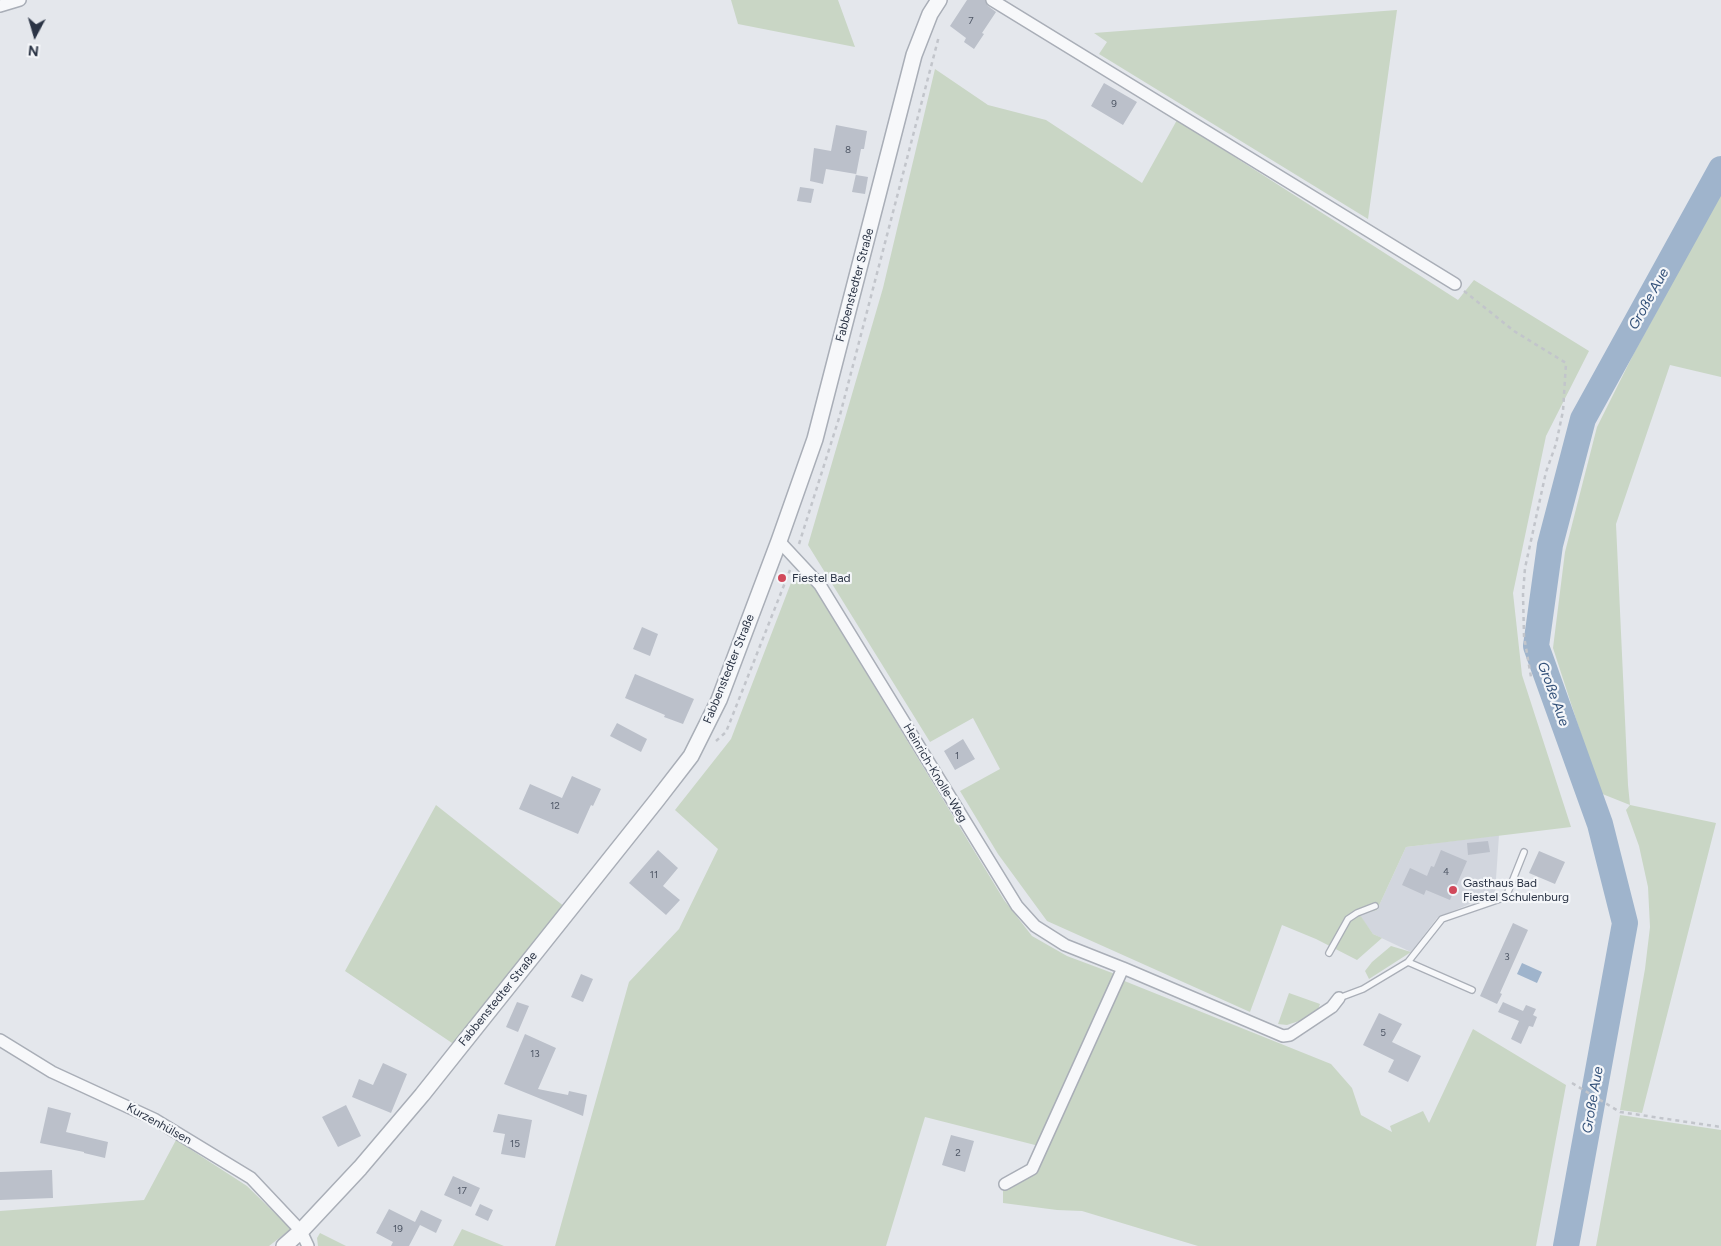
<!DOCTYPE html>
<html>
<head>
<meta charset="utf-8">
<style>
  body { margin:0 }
  #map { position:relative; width:1721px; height:1246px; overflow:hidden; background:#e4e7ec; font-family:Figtree,sans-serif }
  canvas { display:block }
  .north { position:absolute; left:10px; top:10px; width:50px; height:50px; -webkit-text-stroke:4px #f4f6f9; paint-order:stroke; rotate:186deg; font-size:14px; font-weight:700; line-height:20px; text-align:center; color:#2b3445 }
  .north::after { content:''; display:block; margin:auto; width:18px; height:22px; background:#2b3445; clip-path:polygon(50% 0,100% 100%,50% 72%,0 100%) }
</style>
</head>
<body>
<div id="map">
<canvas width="1721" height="1246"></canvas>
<div class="north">N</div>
</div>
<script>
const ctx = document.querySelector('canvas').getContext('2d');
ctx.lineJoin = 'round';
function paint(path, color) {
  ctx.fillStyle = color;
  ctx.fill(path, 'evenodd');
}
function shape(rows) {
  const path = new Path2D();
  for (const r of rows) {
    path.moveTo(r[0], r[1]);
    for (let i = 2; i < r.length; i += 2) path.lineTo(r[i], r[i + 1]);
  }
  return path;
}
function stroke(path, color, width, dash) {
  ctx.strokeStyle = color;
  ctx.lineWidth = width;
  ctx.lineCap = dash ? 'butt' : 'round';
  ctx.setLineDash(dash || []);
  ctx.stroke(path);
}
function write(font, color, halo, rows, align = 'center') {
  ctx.font = font + ' Figtree,sans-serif';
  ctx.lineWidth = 4.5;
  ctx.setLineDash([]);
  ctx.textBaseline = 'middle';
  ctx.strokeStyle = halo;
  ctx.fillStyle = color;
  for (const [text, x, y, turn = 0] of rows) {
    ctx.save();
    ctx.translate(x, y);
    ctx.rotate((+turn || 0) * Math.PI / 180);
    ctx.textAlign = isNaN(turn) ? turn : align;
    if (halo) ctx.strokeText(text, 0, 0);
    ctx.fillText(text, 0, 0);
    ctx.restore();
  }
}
const built = shape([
  [1499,835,1495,893,1437,918,1411,952,1373,934,1359,915,1377,910,1406,847]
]);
const green = shape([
  [731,0,838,0,855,47,738,24],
  [1397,10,1368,219,1099,54,1107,42,1094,33],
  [935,69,988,105,1046,120,1142,183,1177,120,1458,300,1474,280,1589,351,1546,436,1513,593,1522,675,1571,827,1406,847,1377,910,1360,915,1373,934,1382,938,1357,960,1316,939,1282,925,1250,1012,1047,921,998,854,960,791,1000,769,973,718,930,742,808,545,883,288],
  [1721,193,1721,377,1670,365,1616,524,1628,785,1630,805,1716,823,1642,1113,1620,1110,1645,969,1650,927,1648,887,1639,846,1626,810,1630,805,1600,793,1553,648,1565,552,1597,427,1634,353],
  [794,575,812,584,1004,900,1032,936,1067,956,1115,974,1039,1146,925,1117,886,1246,555,1246,629,982,679,929,718,849,675,810,731,739],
  [436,805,565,907,455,1045,345,971],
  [1391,946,1411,952,1369,979,1365,971,1372,962],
  [1122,980,1331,1064,1352,1088,1361,1115,1392,1132,1390,1126,1423,1111,1429,1123,1473,1029,1566,1085,1536,1246,1198,1246,1082,1211,1057,1210,1003,1203,1003,1190,1034,1173],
  [1289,993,1320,1004,1317,1013,1302,1020,1287,1025,1278,1024],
  [1620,1115,1721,1130,1721,1246,1596,1246],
  [176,1140,247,1186,291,1229,269,1246,0,1246,0,1211,144,1200],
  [462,1229,504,1246,453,1246],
  [320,1233,346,1246,318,1246,317,1238]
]);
const water = shape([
  [1522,963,1542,972,1537,983,1517,974]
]);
const river = shape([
  [1566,1246,1625,923,1600,824,1536,646,1550,545,1583,419,1721,169]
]);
const building = shape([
  [967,0,985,0,988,6,996,12,982,33,984,34,974,49,964,42,966,38,950,26],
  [1104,83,1137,102,1123,125,1091,106],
  [836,125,867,131,864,149,861,149,856,175,868,177,865,194,852,192,856,174,826,169,823,184,810,181,814,148,831,151],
  [800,187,814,189,811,203,797,201],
  [642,627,658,634,650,656,633,649],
  [635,674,694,699,683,724,664,717,665,715,625,698],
  [617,723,647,739,641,752,610,736],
  [963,739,975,759,955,770,944,751],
  [572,776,601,789,593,806,591,805,578,834,519,809,530,784,562,798],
  [1488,841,1490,852,1468,855,1467,843],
  [658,850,678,868,663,886,680,900,666,915,629,883],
  [1441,850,1467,861,1450,900,1426,890,1424,895,1402,885,1410,868,1427,876,1431,866,1434,867],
  [1539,851,1565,862,1555,884,1529,873],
  [1513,923,1528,930,1500,993,1502,994,1497,1004,1480,996],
  [581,974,593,979,583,1002,571,997],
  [517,1002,529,1006,518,1032,506,1027],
  [1503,1002,1523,1011,1526,1005,1536,1009,1533,1015,1537,1017,1533,1027,1529,1026,1521,1044,1511,1039,1519,1021,1498,1012],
  [1379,1013,1402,1024,1392,1042,1421,1056,1408,1082,1388,1072,1394,1060,1363,1045],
  [525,1034,556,1048,538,1089,568,1095,569,1091,587,1095,583,1116,504,1084],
  [383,1063,407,1074,391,1113,352,1097,359,1079,373,1085],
  [346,1105,361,1136,338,1147,322,1117],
  [48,1107,71,1113,66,1132,108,1142,105,1158,84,1153,84,1152,40,1143],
  [498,1114,532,1120,525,1158,501,1154,505,1134,493,1132],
  [951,1135,974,1141,965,1172,942,1165],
  [52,1170,53,1198,0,1200,0,1172],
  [453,1176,480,1188,471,1207,444,1195],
  [480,1204,493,1210,488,1221,475,1215],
  [389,1209,415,1222,421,1210,442,1220,436,1233,420,1225,409,1246,391,1246,393,1242,376,1233]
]);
const path = shape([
  [1464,291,1514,331,1566,363,1563,411,1556,444,1546,472,1525,568,1523,594,1524,636,1531,677],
  [799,544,840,415,939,36],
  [716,741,726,732,790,570],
  [1572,1083,1620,1112,1721,1127]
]);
const service = shape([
  [1329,953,1348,919,1357,913,1375,906],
  [1408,962,1472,990],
  [1339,998,1363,989,1408,962,1442,919,1506,897,1524,852]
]);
const minor = shape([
  [992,0,1455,284],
  [0,6,20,0],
  [779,541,820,585,1017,906,1035,926,1065,945,1123,968,1283,1036,1290,1035,1332,1007,1339,998],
  [0,1040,52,1072,154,1119,251,1178,301,1231,308,1246],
  [1005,1184,1032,1169,1123,968]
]);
const tertiary = shape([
  [284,1246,301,1231,360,1168,422,1095,657,800,691,756,719,700,779,541,815,439,914,55,930,14,939,0]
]);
const markers = [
  [782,578,5,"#d1495b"],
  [1453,890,5,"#d1495b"]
];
const numberNames = [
  ["7",971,21],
  ["9",1114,104],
  ["8",848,150],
  ["1",957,756],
  ["12",555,806],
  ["4",1446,872],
  ["11",654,875],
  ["3",1507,957],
  ["5",1383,1033],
  ["13",535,1054],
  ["15",515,1144],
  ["2",958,1153],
  ["17",462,1191],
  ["19",398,1229]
];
const streetNames = [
  ["Fabbenstedter Straße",855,285,-75],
  ["Fabbenstedter Straße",729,669,-68],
  ["Heinrich-Knolle-Weg",935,773,59],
  ["Fabbenstedter Straße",498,999,-51],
  ["Kurzenhülsen",159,1124,29]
];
const poiNames = [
  ["Fiestel Bad",792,578],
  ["Gasthaus Bad",1463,883],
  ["Fiestel Schulenburg",1463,897]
];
const waterNames = [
  ["Große Aue",1649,299,-61],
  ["Große Aue",1553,694,70],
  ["Große Aue",1593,1100,-80]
];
paint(built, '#d2d6de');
paint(green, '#c9d6c5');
paint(water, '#9fb4cc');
stroke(river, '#9fb4cc', 26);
paint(building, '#bbc0ca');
stroke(service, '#a9aeb7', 8);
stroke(minor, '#a9aeb7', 14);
stroke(tertiary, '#a9aeb7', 18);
stroke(path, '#c2c5cb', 2.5, [4, 4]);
stroke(service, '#f7f8fa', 5.5);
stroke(minor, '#f7f8fa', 11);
stroke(tertiary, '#f7f8fa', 15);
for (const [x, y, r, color] of markers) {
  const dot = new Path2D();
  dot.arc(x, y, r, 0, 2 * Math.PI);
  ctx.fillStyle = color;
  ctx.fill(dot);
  stroke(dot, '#f4f6f9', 2);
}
write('10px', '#4f5766', null, numberNames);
write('12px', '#2b3445', '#f4f6f9', streetNames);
write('12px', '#2b3445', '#f4f6f9', poiNames, 'left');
write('italic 14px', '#34527a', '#f4f6f9', waterNames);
</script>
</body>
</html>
